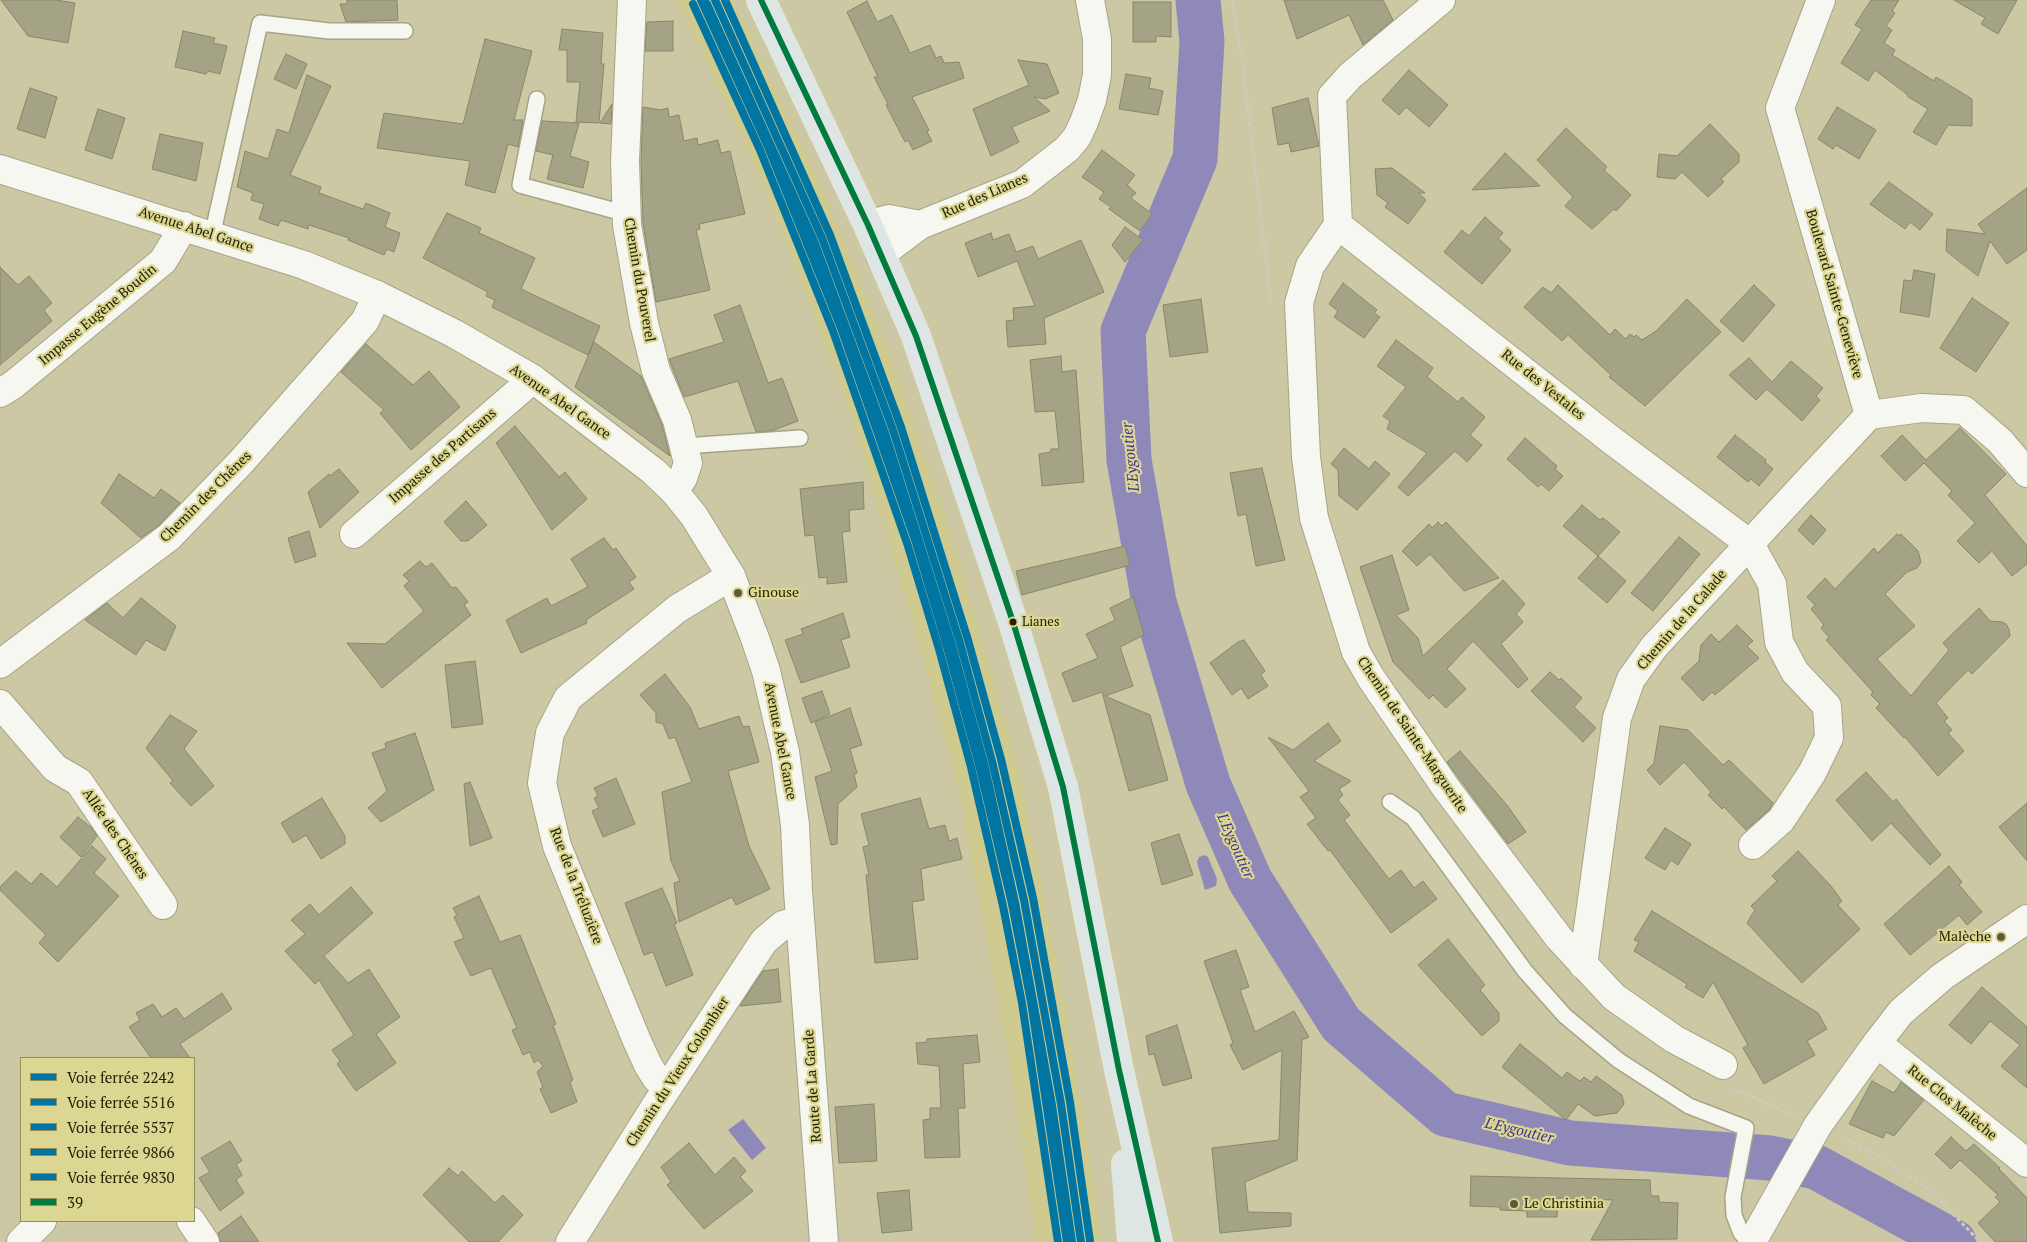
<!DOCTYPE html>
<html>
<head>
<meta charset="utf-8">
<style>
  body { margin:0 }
  #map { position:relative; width:2027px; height:1242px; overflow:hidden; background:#cbc8a3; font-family:"PT Serif",serif }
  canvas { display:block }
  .legend { position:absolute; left:20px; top:1057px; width:175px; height:165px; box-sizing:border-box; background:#dbd793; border:1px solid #918e5b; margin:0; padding:6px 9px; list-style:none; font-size:15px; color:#232106 }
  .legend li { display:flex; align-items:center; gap:10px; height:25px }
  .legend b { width:25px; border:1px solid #918e5b }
</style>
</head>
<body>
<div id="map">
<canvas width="2027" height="1242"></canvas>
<ul class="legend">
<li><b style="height:6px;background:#0075a1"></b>Voie ferrée 2242</li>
<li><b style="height:6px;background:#0075a1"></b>Voie ferrée 5516</li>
<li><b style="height:6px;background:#0075a1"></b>Voie ferrée 5537</li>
<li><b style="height:6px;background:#0075a1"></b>Voie ferrée 9866</li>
<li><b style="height:6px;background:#0075a1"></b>Voie ferrée 9830</li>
<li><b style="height:6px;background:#007b3e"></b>39</li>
</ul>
</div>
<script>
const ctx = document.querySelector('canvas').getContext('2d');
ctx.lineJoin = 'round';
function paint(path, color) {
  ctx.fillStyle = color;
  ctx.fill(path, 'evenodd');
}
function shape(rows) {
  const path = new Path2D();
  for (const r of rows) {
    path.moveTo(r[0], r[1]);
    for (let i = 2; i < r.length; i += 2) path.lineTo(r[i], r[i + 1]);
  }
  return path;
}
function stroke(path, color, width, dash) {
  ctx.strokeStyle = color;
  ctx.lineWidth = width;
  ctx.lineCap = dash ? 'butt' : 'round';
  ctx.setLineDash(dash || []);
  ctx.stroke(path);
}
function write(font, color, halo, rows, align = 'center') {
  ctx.font = font + ' "PT Serif",serif';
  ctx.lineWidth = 4.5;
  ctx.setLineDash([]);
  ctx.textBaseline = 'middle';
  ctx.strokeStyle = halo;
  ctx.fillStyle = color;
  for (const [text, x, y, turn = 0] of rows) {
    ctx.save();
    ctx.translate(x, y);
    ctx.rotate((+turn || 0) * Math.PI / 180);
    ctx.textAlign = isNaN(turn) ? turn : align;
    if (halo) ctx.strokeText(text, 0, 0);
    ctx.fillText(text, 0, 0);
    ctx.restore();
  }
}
const built = shape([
  [677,0,733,0,822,188,889,352,952,537,1018,765,1064,1002,1103,1242,1037,1242,1012,1077,961,801,915,629,845,398,766,190]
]);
const water = shape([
  [1205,855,1208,857,1217,879,1216,886,1205,890,1197,862,1199,857],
  [743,1119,766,1148,752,1160,728,1130],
  [1823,1156,1850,1167,1960,1229,1971,1242,1928,1242,1906,1224,1845,1189,1807,1183]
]);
const river = shape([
  [1198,0,1202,42,1195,159,1123,331,1129,460,1154,602,1208,784,1250,880,1341,1024,1445,1114,1570,1143,1770,1158,1816,1167,1954,1242]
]);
const building = shape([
  [1,0,56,0,75,3,68,43,28,36,1,0],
  [347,0,397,0,398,20,346,22,340,4,347,4,347,0],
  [1284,0,1383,0,1393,20,1363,45,1349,15,1297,39,1284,0],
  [1871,0,1899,0,1892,11,1895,13,1886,26,1892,30,1884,43,1895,50,1892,55,1934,81,1936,77,1972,99,1972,126,1948,125,1936,145,1913,132,1928,109,1907,96,1908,95,1875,70,1868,81,1841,63,1862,29,1855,25,1871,0],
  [1954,0,2017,0,1998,34,1981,24,1985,18,1954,0],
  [867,1,877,22,892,15,910,53,930,45,936,58,941,56,944,63,959,62,964,78,912,97,929,130,927,132,932,141,913,150,908,140,905,142,886,105,888,104,874,77,878,77,847,12,867,1],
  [1133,2,1171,2,1171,37,1156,36,1156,42,1133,42,1133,2],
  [673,21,673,51,645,51,647,22,673,21],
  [562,29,603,33,601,64,604,64,599,123,576,122,580,82,567,82,567,50,559,50,562,29],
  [183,31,215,38,213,43,227,46,220,74,208,71,206,74,175,67,183,31],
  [485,39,532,51,514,120,523,120,518,147,508,144,495,193,465,185,470,161,377,148,384,113,463,124,485,39],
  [286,54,307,64,296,89,274,79,286,54],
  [1018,60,1047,64,1059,93,1045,99,1034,97,1050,111,1012,127,1019,142,991,156,973,109,1029,85,1018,60],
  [1409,70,1448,105,1429,127,1406,107,1399,115,1382,100,1409,70],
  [1126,74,1151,78,1149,88,1163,91,1158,115,1119,109,1126,74],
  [307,75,331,86,290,175,321,187,319,193,363,209,366,203,390,213,385,227,400,233,394,252,387,249,384,255,348,240,349,238,309,225,308,229,281,220,278,226,259,219,264,204,251,200,253,193,237,187,245,151,268,159,277,129,289,133,307,75],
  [30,88,57,97,45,138,17,129,30,88],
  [1308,98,1319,146,1291,152,1289,143,1278,145,1272,108,1308,98],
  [612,104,611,124,600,123,612,104],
  [643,107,660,110,668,108,669,117,679,115,684,141,697,138,698,145,718,140,721,153,730,151,745,214,699,224,700,229,696,230,710,290,656,302,643,223,641,161,643,107],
  [1837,107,1876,130,1859,159,1836,145,1833,149,1818,139,1837,107],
  [98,109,125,118,112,159,85,150,98,109],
  [542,121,579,123,570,156,589,162,583,188,547,179,553,155,536,151,542,121],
  [1710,124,1739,154,1739,162,1721,179,1724,182,1708,197,1682,172,1675,179,1657,177,1659,154,1677,156,1710,124],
  [1566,128,1607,167,1604,170,1631,195,1616,211,1614,209,1592,229,1565,206,1573,197,1537,160,1566,128],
  [160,134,203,143,196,181,152,169,160,134],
  [1102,150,1135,175,1127,185,1136,193,1131,198,1152,214,1140,231,1109,209,1111,207,1099,199,1104,192,1082,177,1102,150],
  [1505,153,1540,186,1472,190,1505,153],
  [1392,168,1425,193,1418,193,1426,200,1408,224,1385,207,1388,203,1377,195,1375,169,1392,168],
  [1889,182,1933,214,1920,230,1910,222,1905,229,1870,204,1889,182],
  [2027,188,2027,250,2007,264,1990,241,1978,276,1946,251,1947,229,1985,234,1978,224,2027,188],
  [447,213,481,228,479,233,535,258,521,289,600,326,588,355,492,307,495,300,486,296,488,292,423,258,447,213],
  [1485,217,1503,233,1498,238,1511,250,1482,284,1444,252,1462,230,1469,236,1485,217],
  [1125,227,1143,240,1125,262,1112,245,1125,227],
  [991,233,993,240,1009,234,1016,252,1033,246,1038,259,1081,240,1104,292,1044,318,1046,344,1008,347,1006,321,1014,320,1013,308,1035,306,1017,261,978,277,965,243,991,233],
  [0,267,18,285,29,276,52,303,44,310,52,321,0,365,0,267],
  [1914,270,1935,274,1929,317,1900,312,1904,280,1912,281,1914,270],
  [1343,283,1377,310,1374,313,1380,317,1364,338,1334,317,1338,311,1329,304,1343,283],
  [1558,285,1610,335,1615,329,1626,339,1630,334,1634,337,1636,335,1642,340,1656,331,1687,299,1721,332,1645,406,1609,377,1611,375,1568,335,1562,341,1524,307,1543,287,1551,293,1558,285],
  [1754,285,1775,305,1743,342,1720,321,1754,285],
  [1972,298,2009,323,1976,372,1940,348,1972,298],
  [1201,299,1208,352,1170,357,1163,305,1201,299],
  [740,305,768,383,782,378,798,421,771,431,756,432,738,381,684,397,669,359,724,342,714,315,740,305],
  [1396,340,1433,368,1427,377,1458,402,1462,397,1485,417,1470,435,1482,445,1467,462,1455,451,1408,496,1398,487,1427,453,1387,429,1390,421,1383,416,1406,387,1377,366,1396,340],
  [594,342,641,376,662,425,670,456,575,387,594,342],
  [366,344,413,385,429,371,460,407,411,450,380,413,384,410,341,372,366,344],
  [1061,356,1062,372,1076,370,1084,482,1042,486,1039,454,1051,452,1051,449,1059,449,1055,411,1035,412,1030,360,1061,356],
  [1749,358,1772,382,1791,361,1823,388,1816,396,1820,400,1802,421,1767,389,1756,400,1729,375,1749,358],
  [515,426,559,477,565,472,587,499,552,530,496,443,515,426],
  [1960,428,2006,474,1985,495,2027,546,2027,564,2012,576,1992,551,1979,563,1957,541,1975,523,1948,495,1952,491,1924,463,1905,481,1881,456,1902,435,1926,460,1960,428],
  [1735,435,1766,460,1765,462,1773,469,1759,486,1751,479,1748,482,1717,457,1735,435],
  [1525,438,1557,466,1555,469,1563,476,1549,491,1541,484,1538,487,1507,459,1525,438],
  [1344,448,1369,469,1375,461,1390,474,1357,510,1339,496,1338,470,1331,464,1344,448],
  [1262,468,1285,560,1256,566,1246,514,1238,516,1230,473,1262,468],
  [339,469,359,492,320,528,308,492,329,474,330,476,339,469],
  [119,474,154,498,161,489,180,503,159,525,141,538,101,503,119,474],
  [863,482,864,509,849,510,850,531,842,532,847,582,827,584,827,577,819,578,814,535,805,536,800,489,863,482],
  [466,501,487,525,468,541,461,541,444,522,466,501],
  [1582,505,1600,520,1603,518,1620,532,1598,556,1563,526,1582,505],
  [1811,515,1826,530,1813,545,1798,530,1811,515],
  [1438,522,1442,526,1446,522,1499,578,1464,591,1430,554,1417,566,1402,551,1429,524,1432,528,1438,522],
  [309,531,316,556,295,563,288,538,309,531],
  [1897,534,1899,536,1901,534,1918,551,1921,562,1917,568,1907,572,1885,594,1915,626,1877,659,1911,696,1949,650,1943,643,1979,608,1990,621,2002,622,2006,624,2009,629,2010,636,1972,674,1968,670,1936,703,1948,718,1944,721,1952,730,1948,733,1964,751,1938,776,1905,737,1904,738,1876,708,1880,704,1871,695,1873,692,1826,640,1829,637,1821,628,1824,625,1811,609,1815,605,1807,597,1825,578,1835,589,1874,548,1878,553,1897,534],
  [1679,537,1700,554,1653,611,1631,593,1679,537],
  [604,538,613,550,616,548,636,577,629,582,634,589,586,620,587,623,521,653,506,620,547,598,551,606,588,587,571,559,604,538],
  [1125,546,1130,565,1022,595,1016,571,1125,546],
  [1392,555,1409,610,1396,615,1418,638,1423,656,1503,580,1525,604,1516,614,1523,622,1501,644,1528,679,1518,688,1473,641,1447,669,1466,689,1446,708,1433,695,1429,699,1393,662,1360,567,1392,555],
  [1598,556,1626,581,1607,603,1578,578,1598,556],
  [420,561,426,567,432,563,452,588,456,587,468,602,464,605,471,615,382,688,347,643,385,644,424,611,404,586,409,581,403,575,420,561],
  [1133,597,1144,635,1120,647,1133,686,1105,696,1150,715,1168,780,1129,791,1102,692,1073,702,1062,673,1098,658,1086,634,1115,620,1110,608,1133,597],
  [141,598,176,626,165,651,146,640,136,655,85,620,107,603,123,618,141,598],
  [843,613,850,637,841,640,850,667,801,683,785,640,803,634,801,629,843,613],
  [1737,625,1753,641,1747,646,1759,658,1715,695,1712,692,1703,701,1681,678,1699,661,1701,645,1711,634,1719,642,1737,625],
  [1244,640,1265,671,1261,675,1268,686,1248,699,1241,688,1232,695,1210,663,1238,642,1244,640],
  [475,661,483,724,452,728,445,665,475,661],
  [1550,672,1559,680,1561,678,1582,698,1574,707,1596,728,1583,742,1531,691,1550,672],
  [665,674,690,707,699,729,739,716,743,727,749,726,759,762,728,771,749,846,770,889,736,905,732,897,679,922,674,883,680,881,671,861,662,792,692,782,675,737,669,739,663,724,656,722,656,713,640,695,665,674],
  [822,691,830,714,811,723,802,698,822,691],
  [850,708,862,745,850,749,857,773,854,774,857,787,838,804,837,844,831,845,815,777,832,771,815,722,850,708],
  [170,715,197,731,184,749,214,786,191,806,170,783,173,781,146,748,170,715],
  [1328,723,1341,741,1314,761,1351,781,1339,789,1343,795,1338,800,1350,815,1344,820,1389,879,1401,870,1414,888,1423,881,1437,899,1391,933,1330,850,1328,851,1307,824,1316,818,1300,797,1309,791,1268,737,1293,750,1328,723],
  [1660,726,1688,730,1723,765,1729,760,1773,803,1769,810,1746,830,1724,807,1722,809,1708,795,1711,792,1684,762,1660,785,1647,770,1654,763,1660,726],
  [415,733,434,790,381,822,368,808,387,791,372,753,386,748,385,743,415,733],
  [1460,751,1507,805,1526,832,1508,844,1447,762,1460,751],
  [1866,772,1893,802,1896,799,1941,855,1930,865,1891,823,1872,841,1836,800,1866,772],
  [616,778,635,824,603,837,592,811,599,808,594,798,598,796,594,788,616,778],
  [470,782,492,838,470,846,464,784,470,782],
  [322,798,345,836,345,844,321,859,306,835,293,843,281,823,322,798],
  [920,798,929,829,945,825,949,841,957,838,962,859,921,869,924,900,912,902,918,959,875,963,866,875,869,875,863,847,869,845,861,814,920,798],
  [2027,803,2027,861,1999,827,2027,803],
  [78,817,92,828,97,836,81,857,60,837,78,817],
  [1665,828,1691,844,1678,865,1671,860,1665,870,1645,858,1665,828],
  [1179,834,1193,875,1162,885,1151,843,1179,834],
  [92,846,106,859,94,873,119,896,58,962,39,943,46,935,0,890,0,887,16,871,31,884,41,873,57,887,92,846],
  [1798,851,1831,886,1842,901,1838,905,1860,929,1802,983,1747,923,1755,910,1751,906,1777,881,1772,876,1798,851],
  [1949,866,1962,882,1959,885,1982,912,1967,925,1959,915,1910,955,1884,924,1949,866],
  [351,887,373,913,324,956,348,983,369,969,400,1017,376,1034,396,1063,356,1091,337,1064,340,1061,332,1050,354,1035,319,980,315,984,285,951,305,934,291,920,310,904,319,915,351,887],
  [662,888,677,923,674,924,693,975,666,986,653,952,644,955,625,903,662,888],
  [479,896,500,942,520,935,556,1024,553,1025,573,1080,570,1082,577,1102,551,1113,540,1089,543,1087,537,1072,543,1066,538,1060,534,1063,530,1052,523,1055,512,1030,517,1028,491,968,471,976,454,942,464,938,454,917,457,915,453,908,479,896],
  [1652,911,1818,1013,1827,1029,1807,1041,1815,1055,1764,1084,1743,1048,1748,1045,1713,982,1703,998,1685,987,1687,984,1634,951,1639,942,1634,940,1652,911],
  [1448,939,1485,985,1480,990,1499,1013,1499,1021,1482,1036,1418,965,1448,939],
  [1236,950,1249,987,1240,990,1255,1032,1294,1011,1309,1037,1302,1040,1297,1160,1245,1182,1248,1212,1291,1213,1291,1226,1220,1233,1212,1148,1279,1140,1282,1050,1243,1070,1230,1045,1233,1043,1204,961,1236,950],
  [778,969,781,1002,740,1006,763,971,778,969],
  [1982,987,2027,1027,2027,1088,2001,1066,2020,1045,1990,1021,1971,1044,1949,1025,1982,987],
  [222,993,232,1009,180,1044,190,1058,151,1058,129,1027,140,1020,136,1013,153,1004,162,1017,176,1008,184,1019,222,993],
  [1177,1025,1192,1078,1163,1086,1154,1054,1149,1055,1146,1036,1177,1025],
  [977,1035,980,1062,963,1064,965,1108,958,1108,960,1157,925,1158,923,1120,930,1119,930,1108,941,1108,939,1066,918,1064,916,1043,927,1042,927,1039,977,1035],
  [1520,1044,1562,1078,1567,1072,1580,1081,1584,1077,1591,1082,1596,1076,1622,1095,1624,1104,1617,1113,1595,1116,1578,1104,1566,1120,1502,1067,1520,1044],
  [1872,1081,1894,1093,1901,1082,1924,1100,1894,1136,1886,1132,1883,1138,1849,1124,1872,1081],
  [874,1104,877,1161,839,1163,835,1107,874,1104],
  [1951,1137,1966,1151,1974,1144,2000,1168,1999,1169,2027,1198,2027,1242,1995,1242,1978,1223,2000,1202,1995,1197,1998,1195,1960,1160,1951,1169,1935,1154,1951,1137],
  [230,1141,242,1161,236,1164,242,1175,236,1180,244,1193,220,1211,199,1178,210,1172,201,1158,230,1141],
  [689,1143,715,1175,734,1157,746,1171,740,1177,753,1191,704,1229,667,1185,671,1182,661,1167,689,1143],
  [449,1168,458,1176,462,1171,495,1203,503,1195,523,1215,498,1242,469,1242,423,1195,449,1168],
  [1471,1176,1650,1180,1651,1196,1659,1196,1659,1202,1678,1203,1677,1239,1591,1240,1613,1200,1558,1198,1557,1217,1527,1217,1527,1211,1500,1210,1500,1207,1470,1206,1471,1176],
  [909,1190,912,1230,882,1233,877,1193,909,1190],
  [241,1216,259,1242,220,1242,218,1233,241,1216]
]);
const path = shape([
  [1232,0,1242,59,1271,302],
  [1734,1089,1794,1115],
  [1841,1137,1874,1154,1928,1188,1980,1242]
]);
const lane = shape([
  [537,99,520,185,627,214],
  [212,236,260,23,329,31,405,31],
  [684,446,800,438],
  [1390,802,1413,818,1525,971,1565,1016,1618,1060,1689,1106,1746,1128,1733,1197,1734,1215,1741,1233,1749,1242]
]);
const street = shape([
  [632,0,625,161,627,225,644,323,656,371,677,420,688,463,683,478,674,491],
  [1441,0,1350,76,1332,96,1338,225,1310,266,1299,303,1306,457,1314,518,1356,652,1371,678,1446,788,1559,938,1614,997,1674,1039,1723,1065],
  [1821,0,1780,108,1869,415],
  [868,225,889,219,920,225],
  [1338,225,1610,439,1750,544,1772,584,1779,642,1795,672,1827,706,1829,738,1812,773,1781,820,1753,845],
  [880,255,920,225,1022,184,1067,149,1077,137,1084,122,1092,100,1097,75,1097,39,1090,0],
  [0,393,13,385,163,261,184,226],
  [1869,415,1922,408,1964,410,2000,441,2027,473],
  [354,534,533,379],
  [0,664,169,537,242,461,365,321,377,295],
  [0,704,55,768,79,782,163,905],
  [1583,965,1617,718,1631,679,1654,647,1869,415],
  [1877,1043,2027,1163],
  [668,1087,656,1078,648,1065,637,1041,557,846,542,783,550,733,568,698,677,609,731,576],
  [191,1221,205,1242],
  [21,1242,42,1221],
  [570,1242,658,1102,764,941,783,925,800,920]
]);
const secondary = shape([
  [0,169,304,265,377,295,455,334,533,379,653,471,674,491,694,516,731,576,756,641,766,671,785,752,795,825,798,891,824,1242],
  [1752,1242,1818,1125,1877,1043,1901,1012,1943,976,2027,919]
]);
const primary = shape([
  [761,0,868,225,916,336,1013,622,1063,787,1119,1070,1158,1242],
  [1126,1164,1132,1242]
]);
const bus1 = shape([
  [761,0,868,225,916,336,1013,622,1063,787,1119,1070,1158,1242]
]);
const rail1 = shape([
  [715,0,822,238,893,430,960,643,992,761,1024,900,1061,1104,1081,1242]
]);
const rail2 = shape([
  [707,4,814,241,885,433,952,645,984,763,1015,902,1052,1105,1072,1242]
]);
const rail3 = shape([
  [701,0,768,147,841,328,916,543,947,647,979,765,1012,904,1031,1002,1067,1242]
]);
const rail4 = shape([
  [725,0,830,235,901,427,968,640,1001,759,1033,898,1070,1102,1090,1241]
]);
const rail5 = shape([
  [693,4,760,150,833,331,908,546,939,649,971,767,1003,906,1022,1003,1058,1242]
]);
const markers = [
  [738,593,5,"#5e5b3d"],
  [1013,622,4.5,"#232106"],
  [2001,937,5,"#5e5b3d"],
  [1514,1204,5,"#5e5b3d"]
];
const busNames = [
  ["Lianes",1022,622]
];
const streetNames = [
  ["Rue des Lianes",985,196,-24],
  ["Avenue Abel Gance",196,230,18],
  ["Chemin du Pouverel",639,280,80],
  ["Boulevard Sainte-Geneviève",1834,294,74],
  ["Impasse Eugène Boudin",98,315,-40],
  ["Rue des Vestales",1543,385,39],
  ["Avenue Abel Gance",560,402,35],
  ["Impasse des Partisans",443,456,-41],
  ["Chemin des Chênes",206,497,-45],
  ["Chemin de la Calade",1682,620,-49],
  ["Chemin de Sainte-Marguerite",1412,735,56],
  ["Avenue Abel Gance",780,741,79],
  ["Allée des Chênes",115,834,56],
  ["Rue de la Tréluzière",576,886,69],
  ["Chemin du Vieux Colombier",678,1072,-57],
  ["Route de La Garde",813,1086,-94],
  ["Rue Clos Malèche",1952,1103,39]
];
const poiNames = [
  ["Ginouse",748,593],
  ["Malèche",1991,937,"right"],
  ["Le Christinia",1524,1204]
];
const waterNames = [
  ["L'Eygoutier",1131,457,-96],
  ["L'Eygoutier",1235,846,66],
  ["L'Eygoutier",1519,1131,13]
];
paint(built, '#ceca90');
paint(water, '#8f89b9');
stroke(river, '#8f89b9', 45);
paint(building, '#a5a386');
stroke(building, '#888769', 1);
stroke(lane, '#a6a486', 18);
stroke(street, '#a6a486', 30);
stroke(secondary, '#a6a486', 30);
stroke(primary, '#e8e6d6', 30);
stroke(path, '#cdcbc0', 3, [4, 2.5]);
stroke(lane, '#f7f7f1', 15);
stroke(street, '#f7f7f1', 28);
stroke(secondary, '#f7f7f1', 28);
stroke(primary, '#dde6e4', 28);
stroke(bus1, '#007b3e', 6);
stroke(rail1, '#0075a1', 8);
stroke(rail2, '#0075a1', 8);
stroke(rail3, '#0075a1', 8);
stroke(rail4, '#0075a1', 8);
stroke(rail5, '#0075a1', 8);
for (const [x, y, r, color] of markers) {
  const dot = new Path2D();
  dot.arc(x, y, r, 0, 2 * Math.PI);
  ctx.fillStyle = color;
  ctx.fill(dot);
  stroke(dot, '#dbd793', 2);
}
write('13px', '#232106', '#dbd793', busNames, 'left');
write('14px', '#232106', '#dbd793', streetNames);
write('14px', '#232106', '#dbd793', poiNames, 'left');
write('italic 15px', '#422e94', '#dbd793', waterNames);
</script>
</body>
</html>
